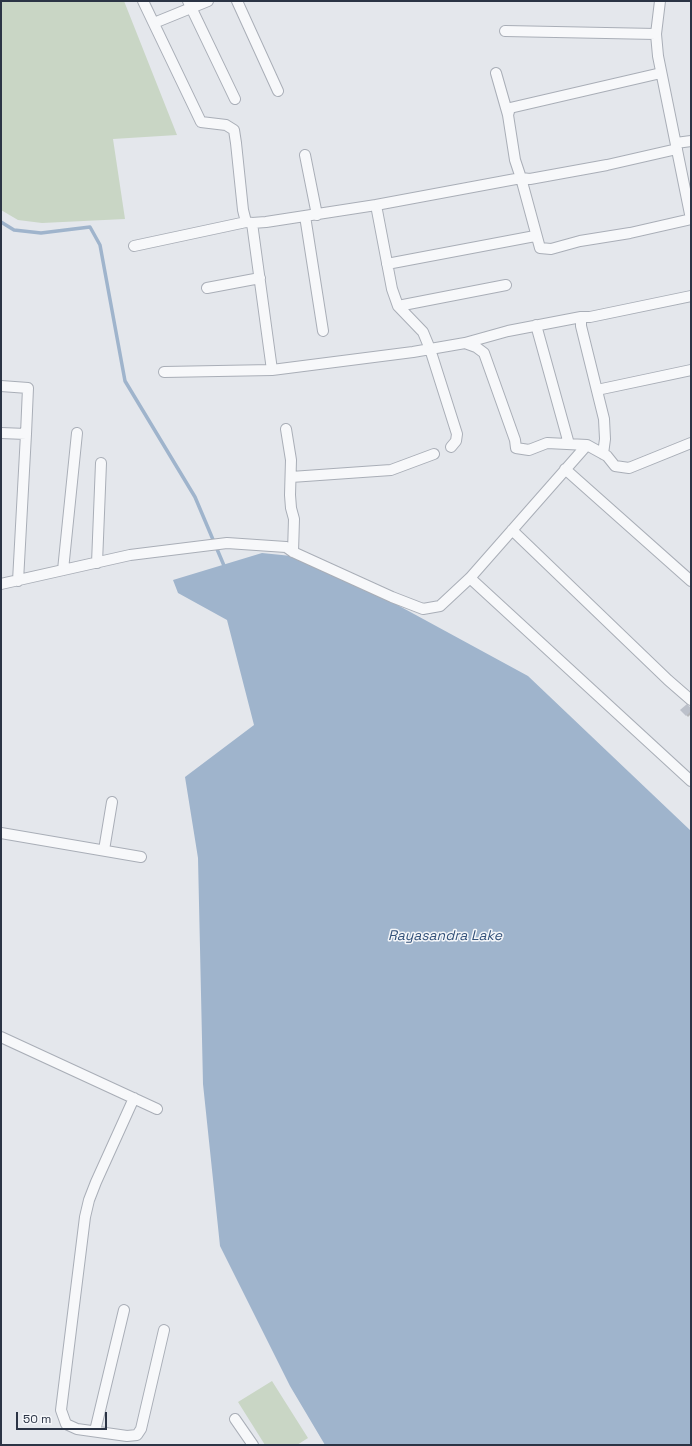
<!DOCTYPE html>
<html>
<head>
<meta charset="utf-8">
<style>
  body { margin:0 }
  #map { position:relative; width:692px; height:1446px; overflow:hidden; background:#e4e7ec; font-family:"Space Grotesk",sans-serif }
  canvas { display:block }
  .frame { position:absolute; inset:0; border:2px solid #2b3445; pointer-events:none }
  .scale { position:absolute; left:16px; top:1412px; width:91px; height:18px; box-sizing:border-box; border:2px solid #2b3445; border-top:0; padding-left:5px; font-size:12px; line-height:14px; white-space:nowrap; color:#2b3445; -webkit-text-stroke:3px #f4f6f9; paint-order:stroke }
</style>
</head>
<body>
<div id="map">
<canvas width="692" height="1446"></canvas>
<div class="frame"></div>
<div class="scale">50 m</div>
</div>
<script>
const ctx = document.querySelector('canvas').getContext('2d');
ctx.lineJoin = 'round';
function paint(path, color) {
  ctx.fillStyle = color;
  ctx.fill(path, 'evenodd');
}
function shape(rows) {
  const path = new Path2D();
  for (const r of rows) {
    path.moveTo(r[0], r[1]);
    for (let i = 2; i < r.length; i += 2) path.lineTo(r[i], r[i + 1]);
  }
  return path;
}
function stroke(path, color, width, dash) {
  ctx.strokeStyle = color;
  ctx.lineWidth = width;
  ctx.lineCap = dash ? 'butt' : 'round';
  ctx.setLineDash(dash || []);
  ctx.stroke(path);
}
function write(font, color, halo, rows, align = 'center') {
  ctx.font = font + ' "Space Grotesk",sans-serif';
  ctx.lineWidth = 3;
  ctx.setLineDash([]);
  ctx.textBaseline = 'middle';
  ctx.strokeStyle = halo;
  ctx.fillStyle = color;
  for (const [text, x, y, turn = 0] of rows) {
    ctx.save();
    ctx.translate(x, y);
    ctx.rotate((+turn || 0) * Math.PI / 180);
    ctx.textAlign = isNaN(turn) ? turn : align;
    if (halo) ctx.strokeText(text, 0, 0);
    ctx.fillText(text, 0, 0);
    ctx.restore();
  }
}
const green = shape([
  [1,1,124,1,177,135,113,139,125,219,42,223,18,220,1,210],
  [272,1381,308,1438,297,1445,265,1445,238,1402]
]);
const water = shape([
  [262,553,311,558,528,676,691,831,691,1445,325,1445,290,1386,220,1246,203,1084,198,858,185,777,254,725,227,620,178,593,173,580]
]);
const shadow = shape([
  [691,709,691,714,688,717,682,710]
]);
const stream = shape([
  [1,222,14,230,41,233,90,227,100,245,125,381,195,497,225,568]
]);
const building = shape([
  [687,704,691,708,691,711,686,716,680,710]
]);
const minor = shape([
  [143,1,201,122,226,125,234,130,236,143,243,210,246,222,252,223,266,222,376,205,392,289,398,306,423,332,430,349,457,434,456,441,451,447],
  [188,1,235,99],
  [237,1,278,91],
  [154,23,208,1],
  [505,31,656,34,660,1],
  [496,73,508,115],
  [661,73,510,108,508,115,515,160,521,178,530,179,607,165,677,149],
  [676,143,691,141],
  [305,155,317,215],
  [376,205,521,178,540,248,551,249,580,241,630,233,691,219,658,56,656,34],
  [305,216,323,331],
  [252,223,272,370],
  [134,246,246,222],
  [387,264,535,236],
  [207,288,260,278],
  [398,306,506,285],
  [536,325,569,444],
  [465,343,508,331,581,317],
  [164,372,272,370,413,352,465,343,476,347,484,353,515,440,516,448,529,450,547,443,587,445,607,456,615,466,629,468,691,443],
  [1,386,28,388,26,434],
  [597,390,691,370],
  [286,429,291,460,290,495,291,508,294,519,293,552],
  [1,433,26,434,18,581],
  [603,454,605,439,604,419,581,326,581,317,590,317,691,296],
  [565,469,691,581],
  [291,477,391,470,434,454],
  [512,530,668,680,691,700],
  [97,563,101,463],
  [63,570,77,433],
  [470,578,691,781],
  [1,584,130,555,227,543,286,547,293,552,392,597,423,609,440,606,470,578,587,445],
  [1,833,141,857],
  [104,850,112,802],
  [1,1037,157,1109],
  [134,1098,96,1182,89,1200,85,1217,61,1410,66,1424,77,1429,127,1436,137,1435,141,1429,164,1330],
  [235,1419,253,1445],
  [95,1431,124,1310]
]);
const waterNames = [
  ["Rayasandra Lake",445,936]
];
paint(green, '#c9d6c5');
paint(water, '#9fb4cc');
paint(shadow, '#0003');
stroke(stream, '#9fb4cc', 3.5);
paint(building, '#bbc0ca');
stroke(minor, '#a9aeb7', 12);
stroke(minor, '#f7f8fa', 10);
write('italic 14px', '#34527a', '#f4f6f9', waterNames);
</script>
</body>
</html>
